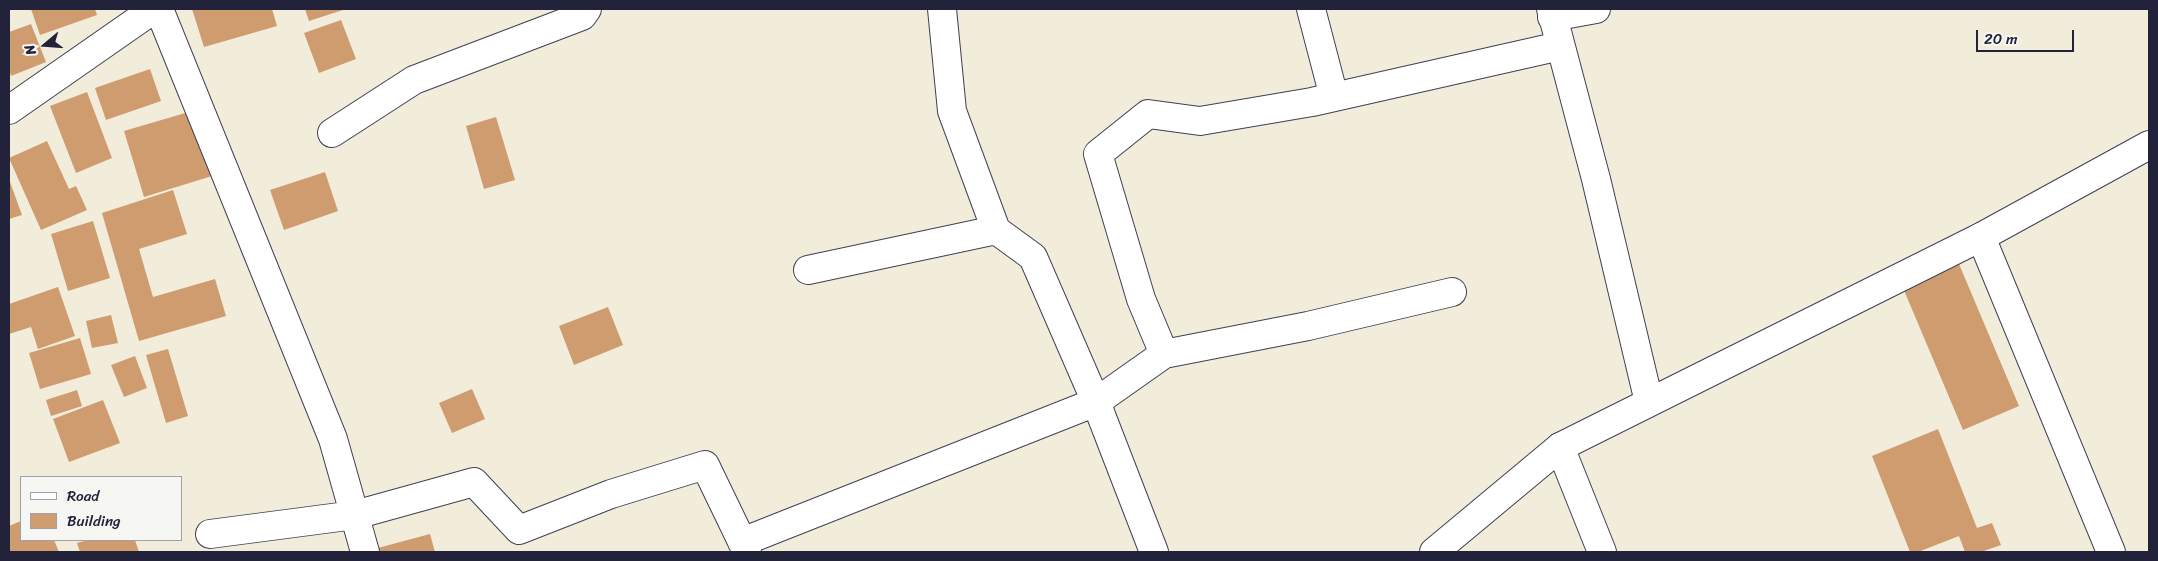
<!DOCTYPE html>
<html>
<head>
<meta charset="utf-8">
<style>
  body { margin:0 }
  #map { position:relative; width:2158px; height:561px; overflow:hidden; background:#f2ecdb; font-family:Sriracha,sans-serif }
  canvas { display:block }
  .frame { position:absolute; inset:0; border:10px solid #22223b; pointer-events:none }
  .legend { position:absolute; left:20px; top:476px; width:162px; height:65px; box-sizing:border-box; background:#f6f6f2; border:1px solid #a1a1a9; margin:0; padding:6px 9px; list-style:none; font-size:15px; color:#22223b }
  .legend li { display:flex; align-items:center; gap:10px; height:25px }
  .legend b { width:25px; border:1px solid #a1a1a9 }
  .north { position:absolute; left:20px; top:20px; width:50px; height:50px; -webkit-text-stroke:4px #f6f6f2; paint-order:stroke; rotate:252deg; font-size:14px; font-weight:700; line-height:20px; text-align:center; color:#22223b }
  .north::after { content:''; display:block; margin:auto; width:18px; height:22px; background:#22223b; clip-path:polygon(50% 0,100% 100%,50% 72%,0 100%) }
  .scale { position:absolute; left:1976px; top:30px; width:98px; height:22px; box-sizing:border-box; border:2px solid #22223b; border-top:0; padding-left:6px; font-size:15px; line-height:18px; white-space:nowrap; color:#22223b; -webkit-text-stroke:4px #f6f6f2; paint-order:stroke }
</style>
</head>
<body>
<div id="map">
<canvas width="2158" height="561"></canvas>
<div class="frame"></div>
<ul class="legend">
<li><b style="height:6px;background:#fff"></b>Road</li>
<li><b style="height:14px;background:#cf9c6f"></b>Building</li>
</ul>
<div class="north">N</div>
<div class="scale">20 m</div>
</div>
<script>
const ctx = document.querySelector('canvas').getContext('2d');
ctx.lineJoin = 'round';
function paint(path, color) {
  ctx.fillStyle = color;
  ctx.fill(path, 'evenodd');
}
function shape(rows) {
  const path = new Path2D();
  for (const r of rows) {
    path.moveTo(r[0], r[1]);
    for (let i = 2; i < r.length; i += 2) path.lineTo(r[i], r[i + 1]);
  }
  return path;
}
function stroke(path, color, width, dash) {
  ctx.strokeStyle = color;
  ctx.lineWidth = width;
  ctx.lineCap = dash ? 'butt' : 'round';
  ctx.setLineDash(dash || []);
  ctx.stroke(path);
}
const building = shape([
  [31,9,95,9,97,15,40,35],
  [192,9,272,9,277,26,204,47],
  [305,9,346,9,309,21],
  [341,20,356,59,319,73,304,33],
  [31,24,46,62,11,76,9,69,9,32],
  [150,69,161,101,106,120,95,88],
  [87,92,112,158,76,173,50,106],
  [192,111,212,176,144,197,124,131],
  [496,117,515,180,484,189,466,126],
  [47,141,69,189,76,186,87,210,41,230,9,158],
  [325,172,338,211,284,230,270,190],
  [9,179,22,215,9,219],
  [173,190,187,234,139,249,153,297,215,279,226,316,139,341,102,213],
  [93,221,110,278,68,291,51,234],
  [1959,264,2019,406,1963,430,1903,288],
  [58,287,75,336,38,349,31,327,9,334,9,304],
  [608,307,623,345,574,365,559,326],
  [111,315,118,343,92,348,86,321],
  [80,338,91,374,40,389,29,353],
  [168,349,188,416,166,423,146,355],
  [135,356,147,388,124,397,111,365],
  [472,389,485,419,452,433,439,403],
  [77,390,82,406,51,416,46,400],
  [103,400,120,443,69,462,53,419],
  [1938,429,1977,528,1992,523,2001,545,1981,552,1965,552,1959,536,1918,552,1910,552,1872,456],
  [21,521,21,540,54,540,59,552,9,552,9,526],
  [430,534,435,552,375,552,374,549],
  [88,540,135,540,139,552,80,552,77,543]
]);
const minor = shape([
  [159,9,333,439,365,552],
  [942,9,952,111,996,230,1033,257,1096,402,1154,552],
  [1311,9,1334,97],
  [1551,9,1596,179,1649,402],
  [1552,17,1596,9],
  [9,110,154,9],
  [332,133,414,80,582,16,587,9],
  [1981,237,2111,552],
  [808,270,996,230],
  [1164,354,1141,299,1098,154,1148,114,1200,121,1312,102,1560,46],
  [1560,447,1602,552],
  [210,534,355,515,474,482,519,530,611,494,705,465,747,552],
  [742,542,1096,402,1164,354,1308,326,1452,292]
]);
const tertiary = shape([
  [1434,552,1560,447,1981,237,2149,145]
]);
paint(building, '#cf9c6f');
stroke(minor, '#414053', 30);
stroke(tertiary, '#414053', 30);
stroke(minor, '#fff', 28);
stroke(tertiary, '#fff', 28);
</script>
</body>
</html>
